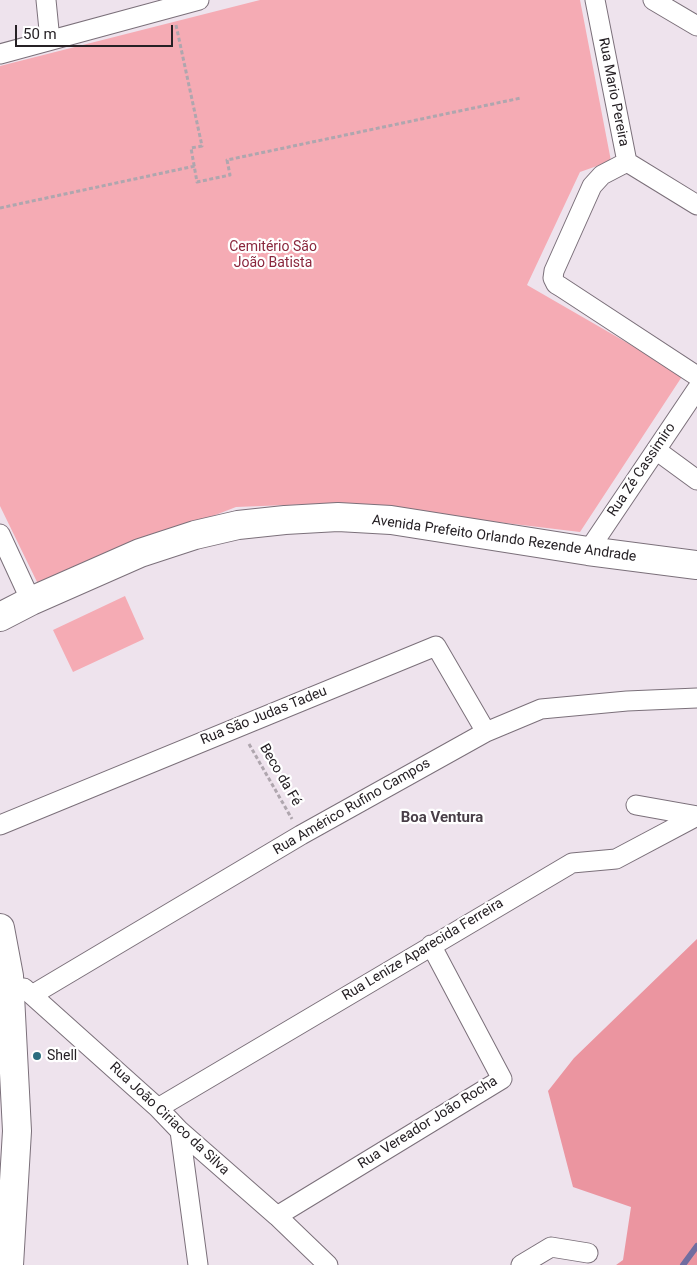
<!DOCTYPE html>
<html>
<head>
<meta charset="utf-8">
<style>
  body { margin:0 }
  #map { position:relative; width:697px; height:1265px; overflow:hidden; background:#eee3ed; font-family:Roboto,sans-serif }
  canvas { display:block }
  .scale { position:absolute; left:15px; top:25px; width:158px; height:22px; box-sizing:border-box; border:2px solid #262125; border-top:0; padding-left:6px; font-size:15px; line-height:18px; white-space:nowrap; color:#262125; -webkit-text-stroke:4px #fff; paint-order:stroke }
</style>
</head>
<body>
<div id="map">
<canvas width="697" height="1265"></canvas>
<div class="scale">50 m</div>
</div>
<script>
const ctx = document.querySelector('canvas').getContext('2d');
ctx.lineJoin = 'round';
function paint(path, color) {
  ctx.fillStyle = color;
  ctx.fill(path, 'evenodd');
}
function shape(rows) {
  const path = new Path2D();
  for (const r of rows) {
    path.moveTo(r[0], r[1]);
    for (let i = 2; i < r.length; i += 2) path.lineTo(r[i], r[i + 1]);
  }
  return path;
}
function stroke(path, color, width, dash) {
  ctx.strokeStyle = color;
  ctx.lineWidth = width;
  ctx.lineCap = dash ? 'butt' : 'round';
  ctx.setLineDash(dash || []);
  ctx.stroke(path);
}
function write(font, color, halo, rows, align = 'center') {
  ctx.font = font + ' Roboto,sans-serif';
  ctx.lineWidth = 4.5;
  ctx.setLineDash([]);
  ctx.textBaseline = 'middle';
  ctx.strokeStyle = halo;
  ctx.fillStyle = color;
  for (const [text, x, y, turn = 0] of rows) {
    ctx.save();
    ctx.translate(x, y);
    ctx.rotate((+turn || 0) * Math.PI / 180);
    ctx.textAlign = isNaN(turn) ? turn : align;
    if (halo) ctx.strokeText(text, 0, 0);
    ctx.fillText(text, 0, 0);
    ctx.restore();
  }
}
const green = shape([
  [260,0,580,0,611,161,580,172,527,285,683,375,580,532,339,503,236,507,38,584,0,506,0,66],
  [125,596,144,639,73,672,53,630]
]);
const forest = shape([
  [697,939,697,1265,616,1265,623,1260,631,1207,573,1187,548,1091,574,1058]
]);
const stream = shape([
  [683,1265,697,1246]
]);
const path = shape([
  [176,25,202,146,191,148,197,182,230,175,227,160,521,98],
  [0,208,195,166],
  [249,744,292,819]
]);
const minor = shape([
  [46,0,50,40],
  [595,0,627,162,697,205],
  [653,0,697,26],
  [0,54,199,0],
  [627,162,602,175,592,186,554,271,553,278,556,284,561,287,697,376],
  [656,450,697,480],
  [0,534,31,601],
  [588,551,697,389],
  [636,805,697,816],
  [0,825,436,646,486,732],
  [24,988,158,1108,180,1131,277,1216,328,1265],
  [32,995,301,835,486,732,541,709,627,701,697,698],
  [158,1108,572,863,616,859,697,816],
  [180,1131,198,1265],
  [277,1216,502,1079,431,945],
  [521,1265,551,1247,588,1253]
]);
const primary = shape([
  [0,617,31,601,140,553,195,535,238,525,285,520,338,517,391,520,588,551,697,565],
  [0,928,9,976,17,1131,9,1265]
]);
const markers = [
  [37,1056,5,"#2b6d7f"]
];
const streetNames = [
  ["Rua Mario Pereira",613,92,79],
  ["Rua Zé Cassimiro",642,470,-56],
  ["Avenida Prefeito Orlando Rezende Andrade",504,539,8],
  ["Rua São Judas Tadeu",264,716,-22],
  ["Beco da Fé",280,775,60],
  ["Rua Américo Rufino Campos",352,807,-30],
  ["Rua Lenize Aparecida Ferreira",423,950,-31],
  ["Rua João Ciriaco da Silva",169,1119,43],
  ["Rua Vereador João Rocha",428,1123,-32]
];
const parkNames = [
  ["Cemitério São",273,247],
  ["João Batista",273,263]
];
const poiNames = [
  ["Shell",47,1056]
];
const neighbourhoodNames = [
  ["Boa Ventura",442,818]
];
paint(green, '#f5abb4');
paint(forest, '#eb95a0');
stroke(stream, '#706da0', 6);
stroke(minor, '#7b707a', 21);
stroke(primary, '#7b707a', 30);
stroke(path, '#afa6ae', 3, [4, 2.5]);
stroke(minor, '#fff', 19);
stroke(primary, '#fff', 28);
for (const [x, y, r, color] of markers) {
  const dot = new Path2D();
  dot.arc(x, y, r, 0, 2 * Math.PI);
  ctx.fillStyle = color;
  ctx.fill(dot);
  stroke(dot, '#fff', 2);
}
write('14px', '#262125', '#fff', streetNames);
write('14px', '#8a273d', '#fff', parkNames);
write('14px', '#262125', '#fff', poiNames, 'left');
write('bold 15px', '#493f48', '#fff', neighbourhoodNames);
</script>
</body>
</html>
